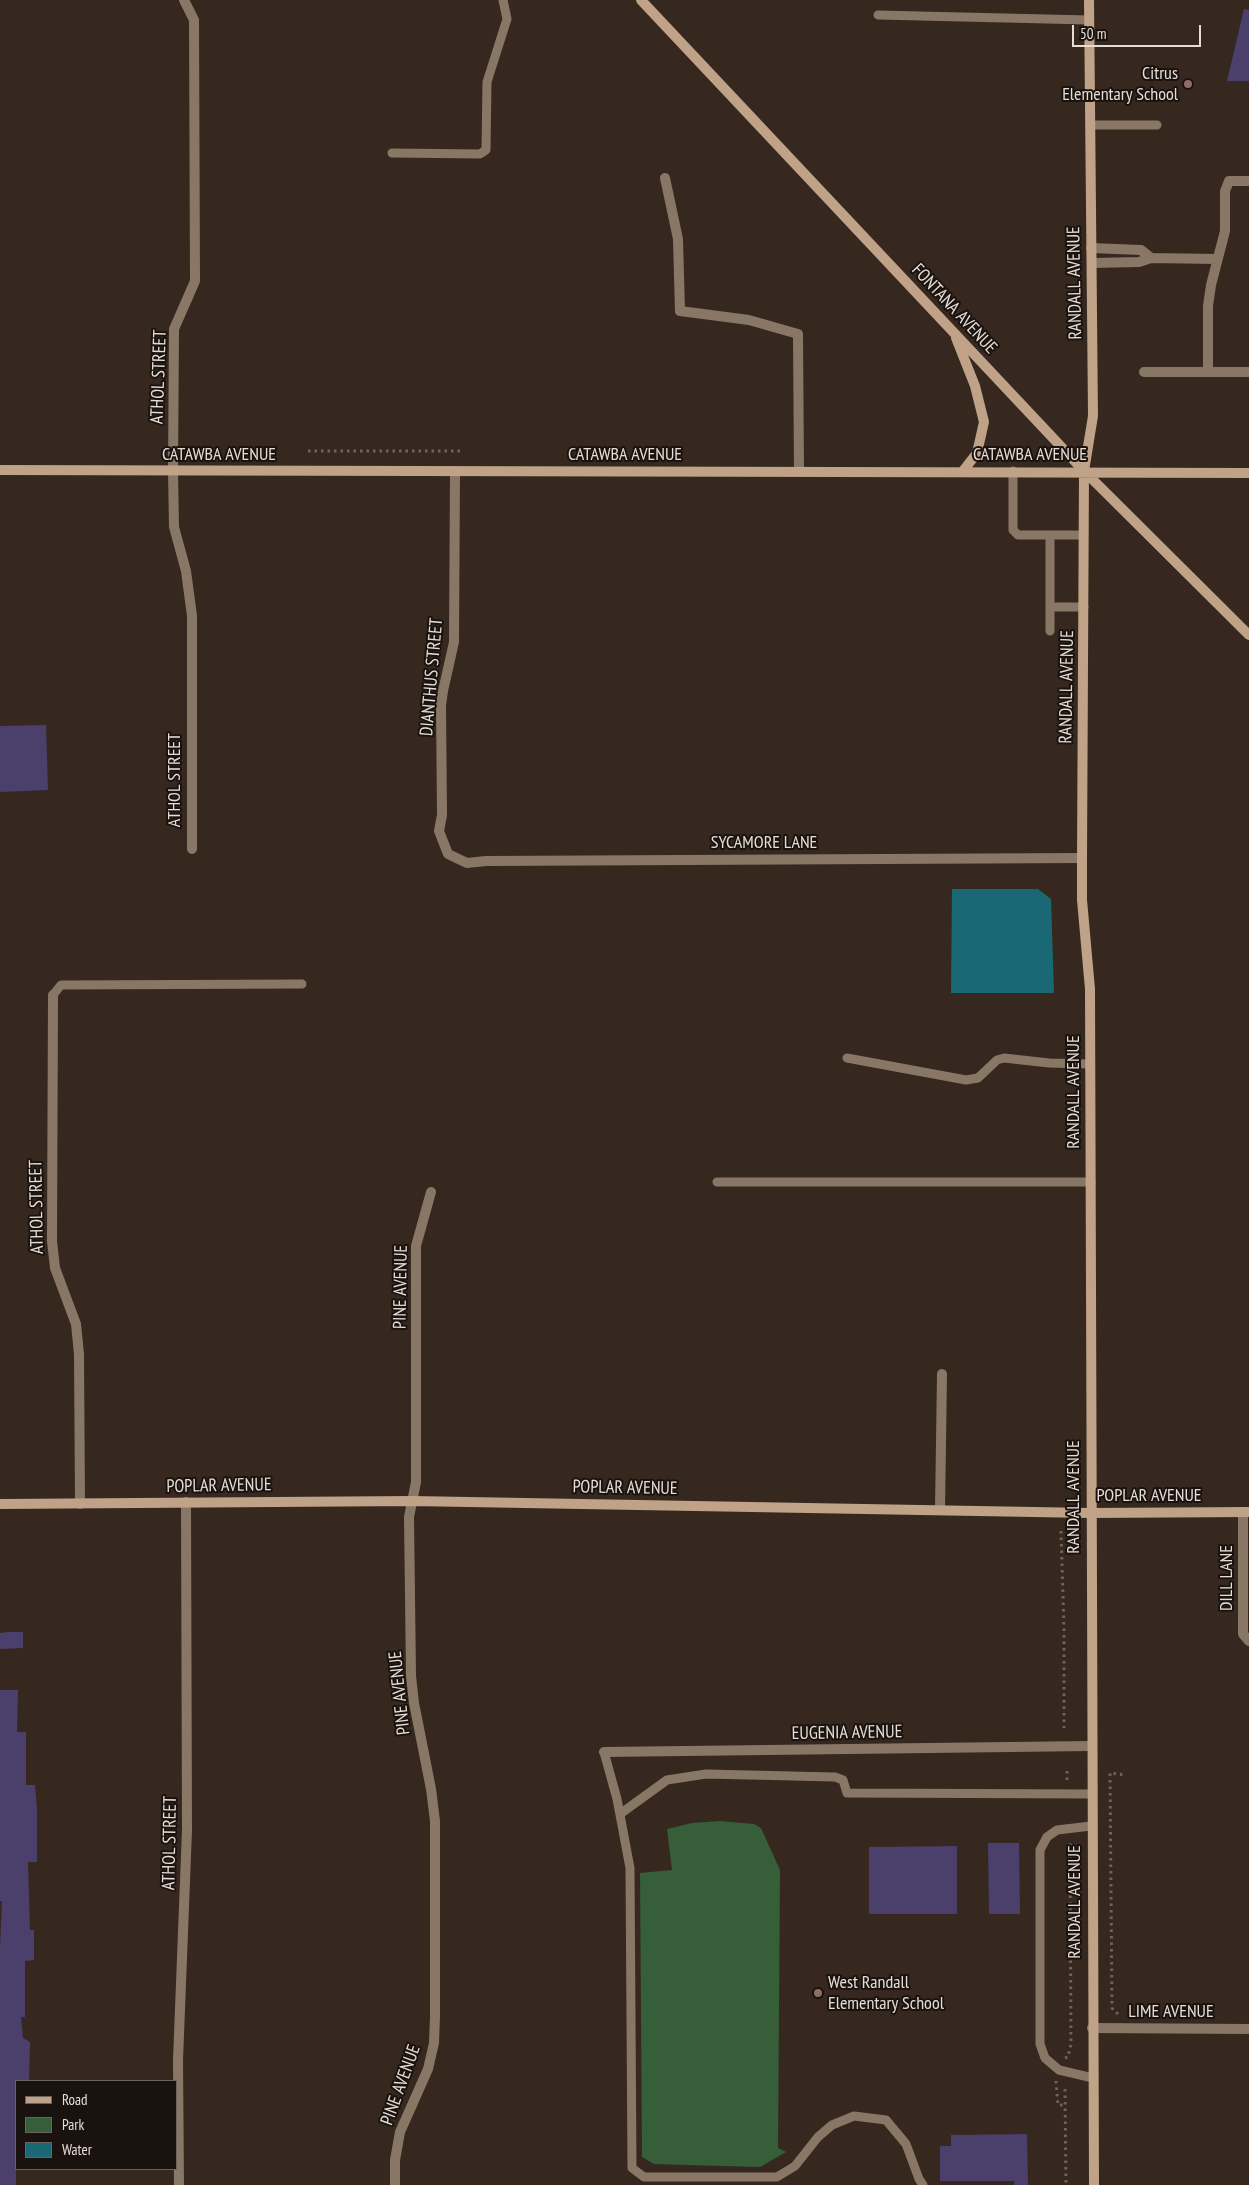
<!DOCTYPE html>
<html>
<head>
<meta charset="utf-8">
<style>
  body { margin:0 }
  #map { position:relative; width:1249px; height:2185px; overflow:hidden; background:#36281e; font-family:"PT Sans Narrow",sans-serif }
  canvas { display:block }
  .legend { position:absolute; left:15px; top:2080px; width:162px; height:90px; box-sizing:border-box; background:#19120e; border:1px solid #6b635e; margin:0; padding:6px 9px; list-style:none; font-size:15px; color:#e6ddd6 }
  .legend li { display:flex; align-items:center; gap:10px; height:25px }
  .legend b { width:25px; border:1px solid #6b635e }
  .scale { position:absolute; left:1072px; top:25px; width:129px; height:22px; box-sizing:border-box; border:2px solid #e6ddd6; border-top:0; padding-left:6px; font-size:15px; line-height:18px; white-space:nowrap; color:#e6ddd6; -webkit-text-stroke:4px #19120e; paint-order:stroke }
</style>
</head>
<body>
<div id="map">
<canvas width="1249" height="2185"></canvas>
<ul class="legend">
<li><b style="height:6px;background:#bfa287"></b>Road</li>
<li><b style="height:14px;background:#365e39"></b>Park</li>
<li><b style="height:14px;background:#196874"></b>Water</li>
</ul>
<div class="scale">50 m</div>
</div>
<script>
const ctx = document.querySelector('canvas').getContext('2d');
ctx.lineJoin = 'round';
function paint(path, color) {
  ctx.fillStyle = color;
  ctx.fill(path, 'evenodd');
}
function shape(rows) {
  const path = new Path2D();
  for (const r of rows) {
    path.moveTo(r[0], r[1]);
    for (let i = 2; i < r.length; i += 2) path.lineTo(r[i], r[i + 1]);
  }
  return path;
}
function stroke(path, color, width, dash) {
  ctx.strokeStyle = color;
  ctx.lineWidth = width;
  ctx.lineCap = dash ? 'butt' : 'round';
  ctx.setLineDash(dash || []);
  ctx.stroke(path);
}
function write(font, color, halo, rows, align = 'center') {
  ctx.font = font + ' "PT Sans Narrow",sans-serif';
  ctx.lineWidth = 4;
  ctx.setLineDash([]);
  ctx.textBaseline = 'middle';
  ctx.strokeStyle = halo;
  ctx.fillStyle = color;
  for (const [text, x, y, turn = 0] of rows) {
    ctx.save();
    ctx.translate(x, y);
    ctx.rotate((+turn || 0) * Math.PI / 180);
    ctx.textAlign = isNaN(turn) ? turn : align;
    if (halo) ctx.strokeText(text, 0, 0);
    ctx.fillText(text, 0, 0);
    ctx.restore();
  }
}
const green = shape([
  [719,1821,754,1824,761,1828,780,1870,778,2148,786,2152,760,2167,654,2164,642,2157,640,1873,672,1870,667,1829,692,1823]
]);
const water = shape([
  [952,889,1038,889,1051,899,1054,993,951,993]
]);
const building = shape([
  [1244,9,1249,10,1249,81,1227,81],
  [46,725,48,790,0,792,0,726],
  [8,1632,23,1632,23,1648,0,1649,0,1633],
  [0,1690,18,1690,17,1732,26,1732,26,1785,35,1785,37,1809,37,1862,28,1862,30,1930,34,1930,34,1960,25,1961,25,2017,21,2017,23,2038,30,2042,29,2081,16,2081,16,2185,0,2185,0,1947,2,1901,0,1901],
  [988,1843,1019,1843,1020,1914,989,1914],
  [957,1846,957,1914,869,1914,869,1847],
  [1027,2134,1028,2185,1014,2185,1014,2181,940,2181,940,2146,951,2146,951,2135]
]);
const path = shape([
  [308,451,463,451],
  [1061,1531,1064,1629,1064,1728],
  [1067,1771,1067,1782],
  [1118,2014,1112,2008,1110,1773,1126,1775],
  [1065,2058,1068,2057,1071,2044,1070,1843],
  [1056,2081,1058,2105,1065,2105],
  [1065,2089,1066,2185]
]);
const lane = shape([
  [878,15,1089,20],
  [1090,125,1157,125],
  [392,153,480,154,486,150,487,82,507,19,503,0],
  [1013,471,1013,530,1018,535,1084,535],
  [1050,535,1050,631],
  [1050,607,1084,607],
  [53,995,61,985,302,984],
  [847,1058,966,1080,978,1078,997,1060,1004,1058,1049,1063,1090,1064],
  [717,1182,1091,1182],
  [604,1752,617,1799,630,1868,632,2168,644,2177,777,2177,795,2166,818,2137,832,2125,854,2116,886,2120,906,2144,919,2179,923,2185],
  [620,1814,667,1780,706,1774,835,1777,843,1780,847,1793,1091,1794],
  [1091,1826,1057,1830,1047,1837,1040,1850,1040,2044,1045,2058,1059,2070,1093,2078]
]);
const street = shape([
  [184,0,194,20,195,281,174,329,173,471,174,527,186,571,192,616,192,849],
  [665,178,678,239,680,311,749,320,798,334,799,471],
  [1091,248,1141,250,1151,258],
  [1092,263,1139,262,1151,258,1217,259],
  [1144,372,1249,372],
  [1208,372,1208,306,1211,285,1225,231,1225,191,1229,181,1249,181],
  [455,471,454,642,443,691,441,705,442,815,439,831,448,854,467,863,486,861,1082,858],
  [53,995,52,1241,55,1268,76,1324,79,1354,80,1504],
  [940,1510,942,1374],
  [1243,1512,1243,1634,1249,1641],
  [604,1752,1091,1746],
  [1092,2028,1249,2029],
  [179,2185,178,2060,187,1830,186,1502],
  [395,2185,395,2160,400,2132,428,2069,434,2043,435,2016,435,1821,431,1789,414,1703,411,1676,409,1517,416,1482,416,1246,431,1192]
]);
const secondary = shape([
  [641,0,1084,471,1249,635],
  [1089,0,1093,416,1084,471,1082,858,1082,900,1090,989,1094,2185],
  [956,338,975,386,984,422,977,453,963,471],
  [0,470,1249,473],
  [0,1504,412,1501,1090,1513,1249,1512]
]);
const markers = [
  [1188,84,5,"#8d6e63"],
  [818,1993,5,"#8d6e63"]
];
const poiNames = [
  ["Citrus",1178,74],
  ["Elementary School",1178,95],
  ["West Randall",828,1983,"left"],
  ["Elementary School",828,2004,"left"]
];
const streetNames = [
  ["RANDALL AVENUE",1075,283,-91],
  ["FONTANA AVENUE",954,309,47],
  ["ATHOL STREET",159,377,-88],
  ["CATAWBA AVENUE",219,455],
  ["CATAWBA AVENUE",625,455],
  ["CATAWBA AVENUE",1030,455],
  ["DIANTHUS STREET",432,677,-85],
  ["RANDALL AVENUE",1067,687,-89],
  ["ATHOL STREET",175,780,-90],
  ["SYCAMORE LANE",764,843],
  ["RANDALL AVENUE",1074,1092,-90],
  ["ATHOL STREET",37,1207,-91],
  ["PINE AVENUE",401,1287,-89],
  ["POPLAR AVENUE",219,1486,-1],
  ["POPLAR AVENUE",625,1488,1],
  ["POPLAR AVENUE",1149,1496],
  ["RANDALL AVENUE",1074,1497,-90],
  ["DILL LANE",1227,1578,-90],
  ["PINE AVENUE",400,1693,-96],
  ["EUGENIA AVENUE",847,1733,-1],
  ["ATHOL STREET",170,1843,-89],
  ["RANDALL AVENUE",1075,1902,-90],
  ["LIME AVENUE",1171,2012],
  ["PINE AVENUE",401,2085,-70]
];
paint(green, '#365e39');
paint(water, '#196874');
paint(building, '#4b3f6b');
stroke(path, '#6f635a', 3, [2.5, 4]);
stroke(lane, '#897766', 9);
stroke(street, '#897766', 10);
stroke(secondary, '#bfa287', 10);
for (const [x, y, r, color] of markers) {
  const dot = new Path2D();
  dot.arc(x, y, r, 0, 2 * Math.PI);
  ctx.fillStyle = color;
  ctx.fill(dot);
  stroke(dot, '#19120e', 2);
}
write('18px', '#e6ddd6', '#19120e', poiNames, 'right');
write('18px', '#e6ddd6', '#19120e', streetNames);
</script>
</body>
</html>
